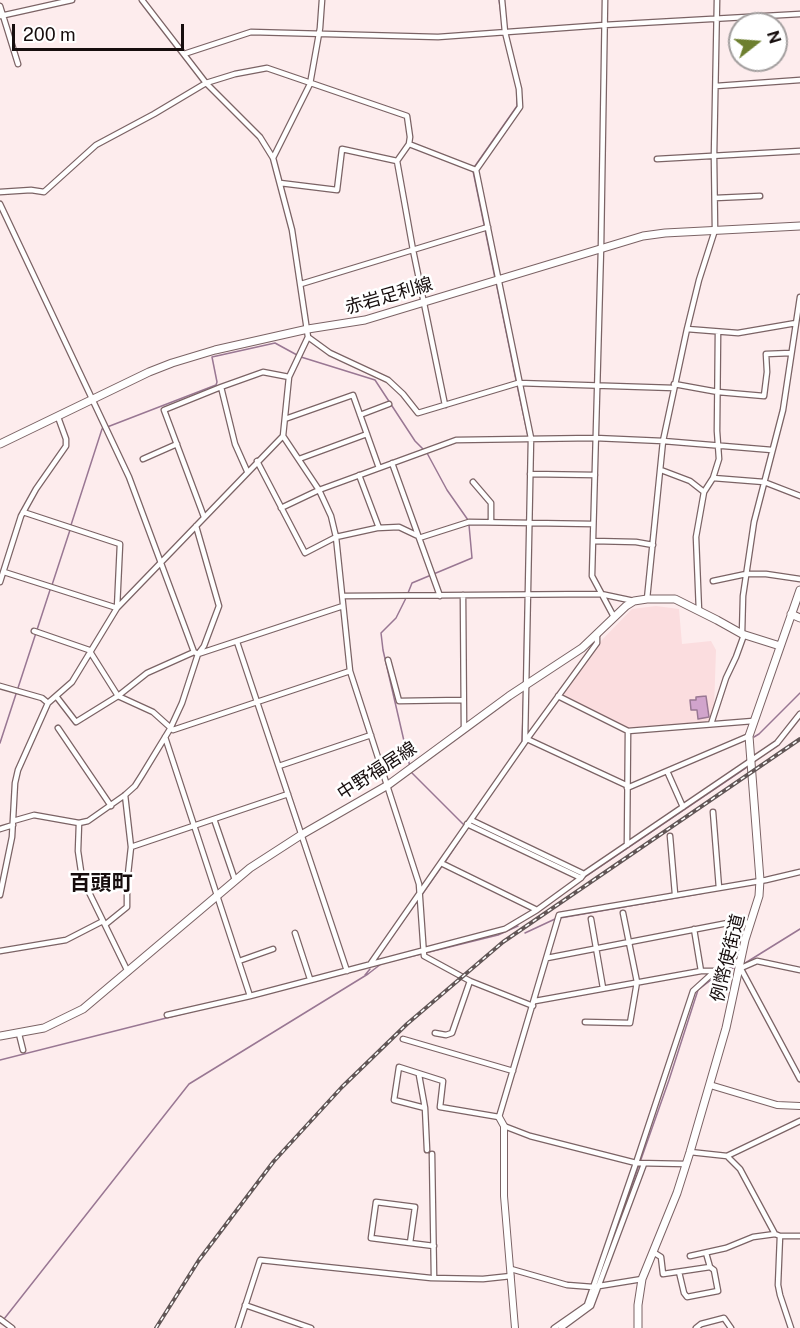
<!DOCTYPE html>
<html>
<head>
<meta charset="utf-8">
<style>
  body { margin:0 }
  #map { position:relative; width:800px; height:1328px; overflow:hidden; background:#fdeced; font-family:"Public Sans",sans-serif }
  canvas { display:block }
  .north { position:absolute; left:728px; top:12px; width:60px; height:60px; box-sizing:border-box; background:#fff; border:2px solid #a29e9e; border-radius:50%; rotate:73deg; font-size:16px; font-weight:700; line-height:24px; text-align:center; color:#160d0d }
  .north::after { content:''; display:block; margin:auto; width:21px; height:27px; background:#6d7f2f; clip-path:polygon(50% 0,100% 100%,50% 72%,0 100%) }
  .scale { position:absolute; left:12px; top:24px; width:172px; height:27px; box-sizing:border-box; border:3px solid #160d0d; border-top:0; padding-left:8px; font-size:18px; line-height:21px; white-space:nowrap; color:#160d0d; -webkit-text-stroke:4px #fff; paint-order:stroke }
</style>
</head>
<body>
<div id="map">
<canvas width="800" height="1328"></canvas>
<div class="north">N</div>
<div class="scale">200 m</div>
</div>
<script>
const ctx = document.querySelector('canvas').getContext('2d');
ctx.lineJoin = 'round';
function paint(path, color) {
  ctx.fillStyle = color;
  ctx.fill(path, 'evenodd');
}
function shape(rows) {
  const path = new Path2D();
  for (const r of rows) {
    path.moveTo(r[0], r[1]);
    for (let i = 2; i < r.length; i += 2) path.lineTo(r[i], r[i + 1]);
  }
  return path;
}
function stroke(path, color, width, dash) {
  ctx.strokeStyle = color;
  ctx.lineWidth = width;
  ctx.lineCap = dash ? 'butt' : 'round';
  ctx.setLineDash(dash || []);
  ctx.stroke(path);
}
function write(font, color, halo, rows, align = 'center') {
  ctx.font = font + ' "Public Sans","Noto Sans JP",sans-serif';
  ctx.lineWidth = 5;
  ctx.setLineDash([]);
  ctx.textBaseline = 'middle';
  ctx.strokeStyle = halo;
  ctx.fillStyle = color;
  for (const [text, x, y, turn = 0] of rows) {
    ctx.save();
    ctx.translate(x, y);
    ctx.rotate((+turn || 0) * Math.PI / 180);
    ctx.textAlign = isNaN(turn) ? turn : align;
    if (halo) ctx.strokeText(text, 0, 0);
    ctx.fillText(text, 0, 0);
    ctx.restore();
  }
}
const built = shape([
  [656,606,679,609,682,644,711,641,716,650,714,709,710,722,628,729,561,695,599,643,632,609]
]);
const water = shape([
  [706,696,709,717,698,719,697,710,691,710,690,700,696,700,696,697,706,696]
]);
const stream = shape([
  [499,0,501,14],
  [475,166,517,106,517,95],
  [473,171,495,278],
  [496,282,516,380],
  [301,357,375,380,415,441,424,450],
  [517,385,528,436],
  [427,453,447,490,468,520],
  [71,525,102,429,216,385,217,382,212,357,275,343,297,355],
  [52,585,70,530],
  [408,593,412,583,472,558,469,525],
  [406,598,396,618,381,633,383,650,410,767],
  [524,682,525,612],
  [754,737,759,734,800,693],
  [530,738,536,730],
  [522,742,524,690],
  [0,743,50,590],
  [520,753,527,742],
  [411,772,464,825],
  [471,823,543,857],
  [445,862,467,829],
  [585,877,746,768],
  [421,896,442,866],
  [560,918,704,893],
  [525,933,555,919],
  [386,945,418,900],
  [425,953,498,935,518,926],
  [388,962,421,954],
  [742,965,800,929],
  [365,975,370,969],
  [0,1060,194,1011],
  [603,1267,669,1080,698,990,720,973,738,966],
  [4,1319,189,1084,368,974,381,964]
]);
const minor = shape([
  [142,0,206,83,260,137,273,158,292,230,308,337,289,377,283,436,319,490,331,516,336,537,350,671,419,884,424,956,470,981,533,1006],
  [502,0,505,32,519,89,520,107,476,170,531,438,525,741],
  [605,0,601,248,592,576,614,617],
  [0,6,18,64],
  [0,16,72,0],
  [184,54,251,32,438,37,604,25,800,14],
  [716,86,800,80],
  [409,144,397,161,413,250,445,405],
  [273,158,310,84,320,28,322,0],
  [657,159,800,151],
  [280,183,337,190,342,149,397,161],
  [0,192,31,190,44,192,96,145,154,114,206,83,235,74,267,68,407,116,410,137,409,144,476,170],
  [715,198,760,196],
  [0,204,129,477,194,652],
  [301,284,488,227],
  [687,329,738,333,796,323],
  [308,337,330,353,388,380,403,394,418,413,518,383,674,388],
  [674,384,718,392,764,396,767,372,766,354,791,353],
  [360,415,389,404],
  [285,419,353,395,379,468],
  [143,459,177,444],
  [299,459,367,434],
  [257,461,305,553,336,537,377,528,399,527,418,536],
  [392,463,440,596],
  [661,470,690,481,704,492],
  [247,471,235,444,221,387,263,372,289,377],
  [530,474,595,475],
  [359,475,379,528],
  [713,478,764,482,800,496],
  [473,482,491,503,491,522],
  [281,508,319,490,456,440,595,438,663,441,772,450],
  [204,517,164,410,221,387],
  [419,538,469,522,593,524],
  [593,541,636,542,653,545],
  [4,572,117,608,120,544,23,512],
  [713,581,746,574,766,574,800,579],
  [0,582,21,516,36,489,66,446,66,439,58,417],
  [463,595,464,729],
  [343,596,601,594,634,601],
  [647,599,663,441,687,329,699,280,715,230,714,156,717,0],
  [699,611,696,537,704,492,713,478,719,459,717,431,718,332],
  [34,631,89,650,118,696,153,712,173,730,350,671],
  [742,634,743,596,754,522,783,410,800,297],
  [237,642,347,971],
  [388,660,399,701,463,700],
  [0,686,42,698,48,703],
  [56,696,76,722,118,696,147,673,194,652,198,654,343,606],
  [558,696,628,731,753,721],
  [711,724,726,678,736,657,744,635],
  [58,728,111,806],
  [165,737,250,996],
  [527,739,626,785],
  [279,766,371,735],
  [667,771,683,807],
  [627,788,749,736],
  [713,812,719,888],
  [214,819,235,880],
  [471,820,584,874],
  [13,821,34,815,79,823,88,821,125,795,135,786,142,775,170,729,182,703,198,654,204,646,219,606,196,526],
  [79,823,78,851,82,878,128,972],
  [467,824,581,878],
  [0,829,13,825],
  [670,836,675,894],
  [627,845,628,731],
  [131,847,288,794],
  [441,863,537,910],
  [0,895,12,837,15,783,18,770,48,703,72,682,117,608,283,436],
  [591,919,603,988],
  [106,924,127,907,127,883,131,847,125,795],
  [694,929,701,971],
  [295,933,310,979],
  [0,951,66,940,103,921],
  [547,958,733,922,750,923],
  [239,961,273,949],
  [371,963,527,739,597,643,597,635],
  [741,968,757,961,800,970],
  [741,969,800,1079],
  [535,1001,701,971,715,971,741,960],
  [167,1015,250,996,505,929,537,910,581,878,584,874,777,743,800,714],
  [585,1022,630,1023,637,982,623,913],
  [435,1033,446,1035,452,1033,470,981],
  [19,1034,23,1050],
  [403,1039,513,1071],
  [419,1075,425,1108,394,1100,399,1067,443,1081,440,1107,499,1117,559,915,766,880,800,872],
  [425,1108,427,1150],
  [504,1126,530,1136,636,1163,686,1164],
  [690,1152,727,1156,740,1169,775,1234],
  [432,1154,434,1277],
  [727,1156,800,1121],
  [780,1236,778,1285,780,1295,791,1328],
  [410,1243,415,1207,376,1202,371,1238,410,1243,434,1246],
  [653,1252,661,1257,663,1274,710,1267,706,1253],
  [690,1256,726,1248,753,1237,775,1234,780,1236,800,1236],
  [511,1269,567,1285,593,1287,642,1279],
  [679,1272,684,1293,687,1297,718,1291,714,1270,710,1267],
  [245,1305,311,1328],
  [0,1319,12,1328],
  [238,1328,260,1260,431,1278,483,1279,511,1276],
  [554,1328,587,1305,636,1163,693,991,715,971],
  [561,1328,591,1306,644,1164],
  [696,1328,701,1324,724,1318,731,1328]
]);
const tertiary = shape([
  [710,1085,777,1105,800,1106],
  [499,1117,504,1126,504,1196,515,1328]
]);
const secondary = shape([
  [0,444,149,372,172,363,215,350,308,329,365,320,643,236,665,233,800,226],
  [791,614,800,618],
  [0,1036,44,1028,83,1009,250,868,301,835,388,785,509,696,582,648,626,606,634,601,647,599,675,599,717,620,742,634,780,646],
  [638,1328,638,1305,642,1279,677,1193,690,1152,726,1028,745,940,759,896,760,880,749,736,800,590]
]);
const rail = shape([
  [156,1328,199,1260,274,1161,342,1087,407,1024,503,942,800,739]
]);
const streetNames = [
  ["赤岩足利線",389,296,-16],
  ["中野福居線",377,771,-33],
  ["例幣使街道",728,958,-76]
];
const quarterNames = [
  ["百頭町",101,884]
];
paint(built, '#fbdddf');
paint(water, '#d1a4cc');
stroke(water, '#997793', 1.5);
stroke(stream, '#997793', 1.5);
stroke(minor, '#7b6365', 7);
stroke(tertiary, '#7b6365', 8);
stroke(secondary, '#7b6365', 9);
stroke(minor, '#fff', 4.5);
stroke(tertiary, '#fff', 6);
stroke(secondary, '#fff', 7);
stroke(rail, '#615656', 4);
stroke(rail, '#fff', 1.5, [4.5]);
write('18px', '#160d0d', '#fff', streetNames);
write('bold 21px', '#160d0d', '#fff', quarterNames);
</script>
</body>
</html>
